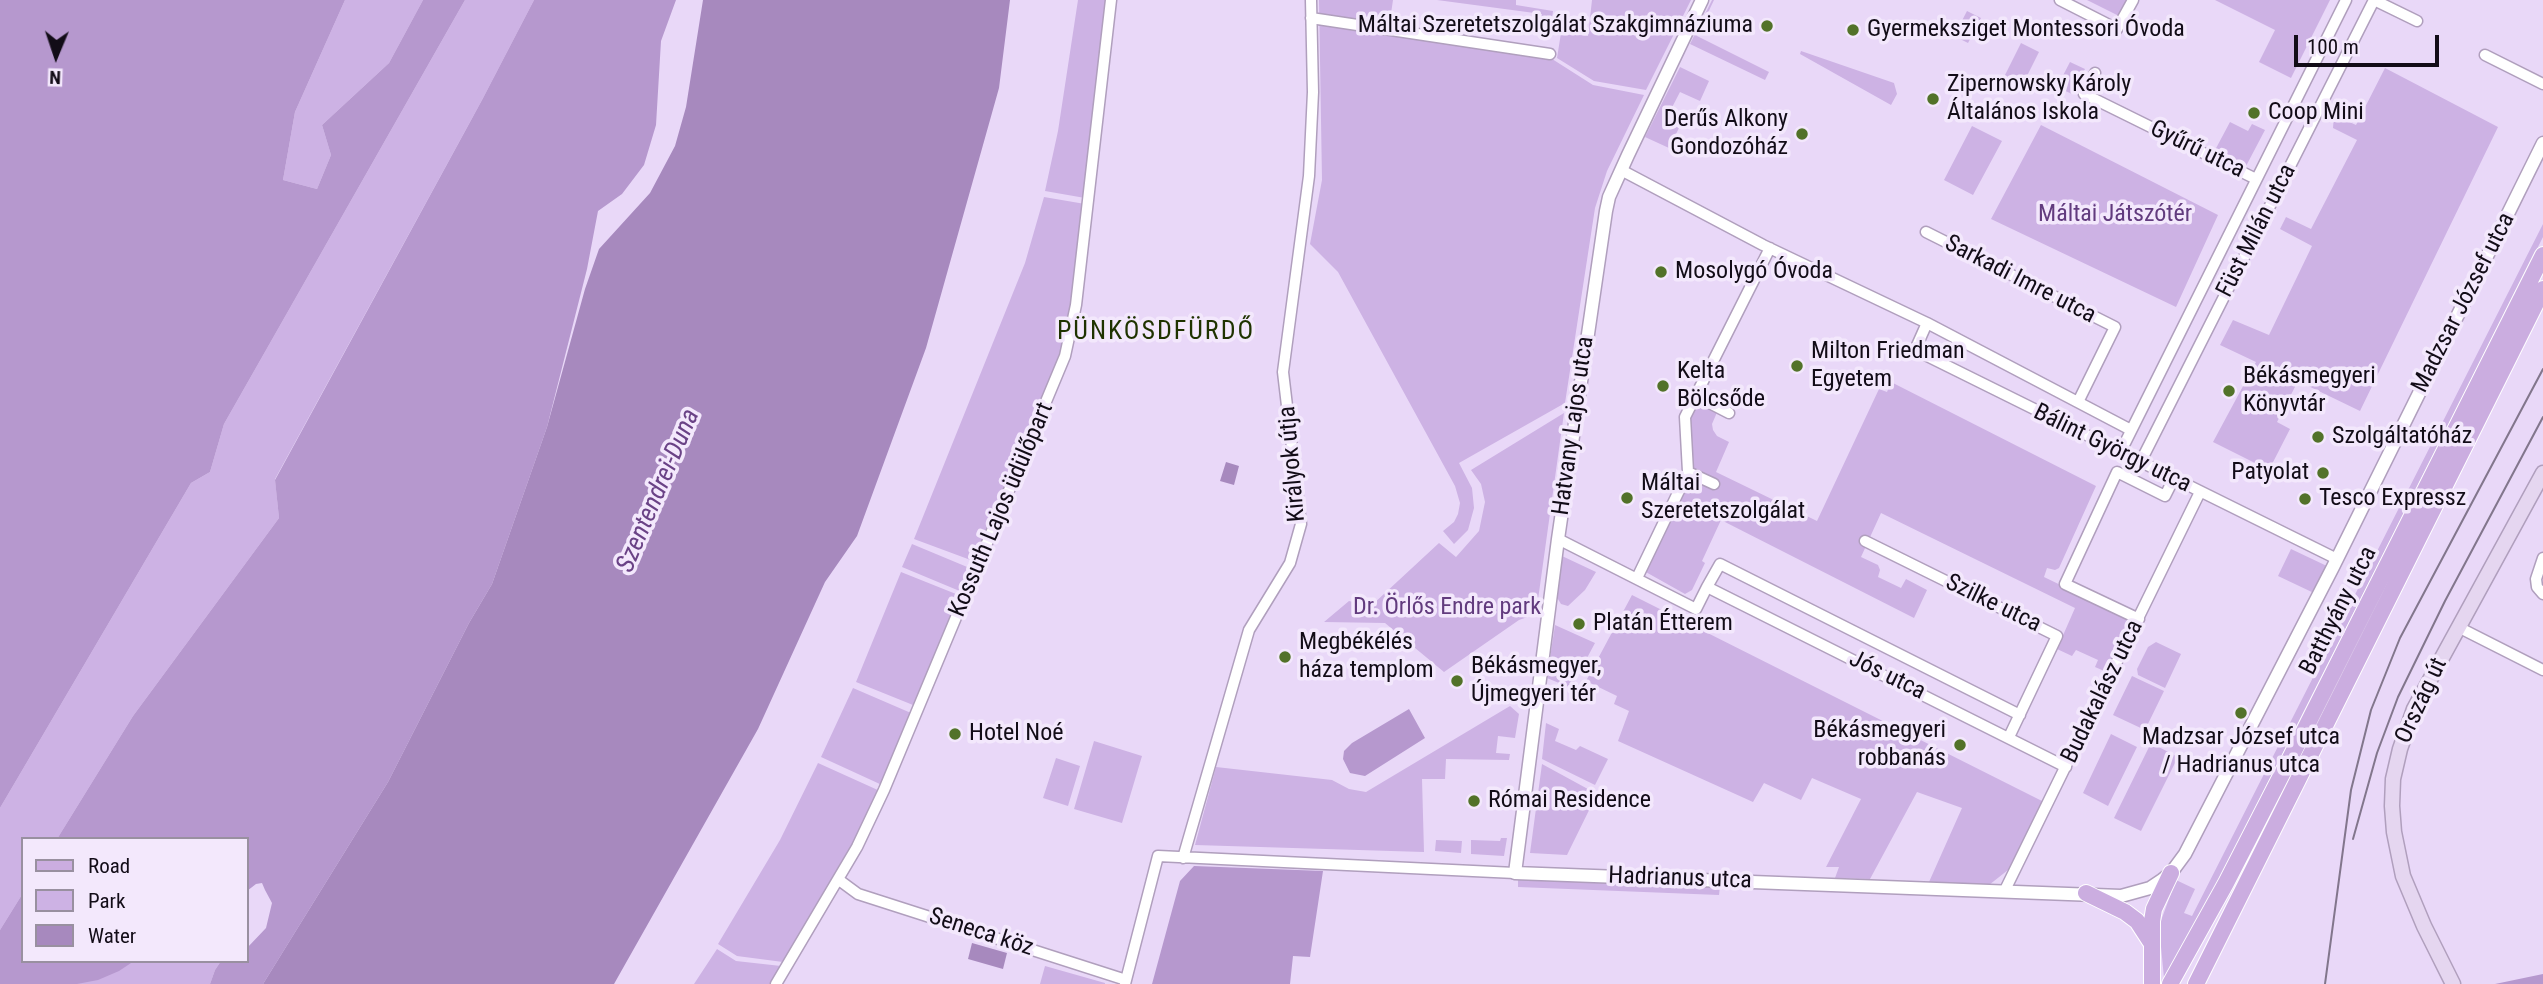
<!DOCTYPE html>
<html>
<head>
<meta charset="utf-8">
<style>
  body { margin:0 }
  #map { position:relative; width:2543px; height:984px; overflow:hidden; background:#e9d8f8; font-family:"Roboto Condensed",sans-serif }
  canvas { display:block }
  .legend { position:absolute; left:21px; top:837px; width:228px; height:126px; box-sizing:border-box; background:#f3e8fc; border:2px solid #9990a0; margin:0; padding:9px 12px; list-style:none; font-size:21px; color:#120c17 }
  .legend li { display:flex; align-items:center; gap:14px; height:35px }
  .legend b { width:35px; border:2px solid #9990a0 }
  .north { position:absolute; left:21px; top:21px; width:70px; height:70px; -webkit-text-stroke:5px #f3e8fc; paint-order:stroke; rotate:182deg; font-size:19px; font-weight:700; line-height:28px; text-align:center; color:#120c17 }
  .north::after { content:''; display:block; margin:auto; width:24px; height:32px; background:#120c17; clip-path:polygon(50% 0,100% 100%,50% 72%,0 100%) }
  .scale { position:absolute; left:2294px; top:35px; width:145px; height:32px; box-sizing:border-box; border:4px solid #120c17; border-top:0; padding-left:9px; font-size:21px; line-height:24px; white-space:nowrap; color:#120c17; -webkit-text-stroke:5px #f3e8fc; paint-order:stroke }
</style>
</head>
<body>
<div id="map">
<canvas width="2543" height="984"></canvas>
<ul class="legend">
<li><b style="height:9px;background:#cbade0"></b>Road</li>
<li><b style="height:19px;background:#cdb2e4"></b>Park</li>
<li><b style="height:19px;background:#a789be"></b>Water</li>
</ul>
<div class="north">N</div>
<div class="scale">100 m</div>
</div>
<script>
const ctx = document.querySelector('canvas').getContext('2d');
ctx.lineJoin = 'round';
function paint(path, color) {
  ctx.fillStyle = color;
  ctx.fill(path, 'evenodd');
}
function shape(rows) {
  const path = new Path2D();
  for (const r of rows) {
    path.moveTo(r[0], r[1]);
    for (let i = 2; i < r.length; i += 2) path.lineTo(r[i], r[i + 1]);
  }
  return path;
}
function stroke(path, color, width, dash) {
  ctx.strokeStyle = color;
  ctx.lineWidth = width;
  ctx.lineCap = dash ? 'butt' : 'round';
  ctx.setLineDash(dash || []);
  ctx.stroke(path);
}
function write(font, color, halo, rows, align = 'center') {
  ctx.font = font + ' "Roboto Condensed",sans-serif';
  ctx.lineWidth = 7;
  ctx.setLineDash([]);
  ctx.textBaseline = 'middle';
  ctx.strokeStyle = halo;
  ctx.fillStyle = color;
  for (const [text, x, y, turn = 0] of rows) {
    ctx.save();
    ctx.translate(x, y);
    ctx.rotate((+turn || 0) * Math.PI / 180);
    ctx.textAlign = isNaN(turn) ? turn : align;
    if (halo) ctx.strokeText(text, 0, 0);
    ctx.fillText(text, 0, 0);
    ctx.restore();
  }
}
const green = shape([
  [345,0,423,0,389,63,322,125,331,155,317,189,283,180,295,112],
  [465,0,534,0,482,100,275,479,279,518,133,716,57,839,23,839,23,893,0,930,0,808,191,483,210,472,224,424],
  [1078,0,1107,0,1085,198,1045,191,1058,131],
  [1319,0,1393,0,1388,34,1549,57,1593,85,1644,95,1607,171,1595,208,1565,403,1459,463,1472,488,1474,508,1468,530,1454,544,1443,531,1454,522,1458,514,1460,503,1455,486,1338,272,1310,244,1322,180],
  [1437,0,1516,0,1516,5,1553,11,1550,34,1540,33,1542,14],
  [1592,0,1691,0,1646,90,1594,81,1557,58,1561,33,1588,36],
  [1712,0,1714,0,1697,36,1769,72,1765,80,1690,44],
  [2087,0,2127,0,2121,17],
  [2215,0,2330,0,2291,78,2259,62,2275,30],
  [1967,11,1981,18,1968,43,1954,36],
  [2021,43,2039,52,2022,86,2004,77],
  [1801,51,1894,83,1897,94,1891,105,1800,54],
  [2070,62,2085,69,2072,94,2057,87],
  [1680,67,1709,81,1700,101,1680,92,1665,121,1679,128,1669,148,1645,137],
  [2385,68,2498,127,2360,411,2298,381,2277,422,2290,429,2269,470,2213,442,2256,362,2220,345,2233,320,2269,335,2312,246,2280,229,2286,217,2311,229,2357,140,2333,128,2334,115,2356,125],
  [2230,122,2248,131,2252,124,2265,130,2245,168,2214,152],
  [2041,125,2218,215,2176,307,1991,219],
  [1972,126,2002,141,1973,195,1944,180],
  [1044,197,1085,204,1068,324,1063,344,1018,462,976,562,914,539,1025,263],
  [2543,224,2543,237,2199,919,2164,978,2159,926,2176,880,2195,889,2184,913,2192,916],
  [1891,382,2096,486,2059,568,2055,570,2047,568,2044,577,2133,620,2109,673,2095,667,2098,660,2076,650,2072,656,2057,649,2075,608,1881,513,1861,557,1878,565,1880,570,1878,577,1901,588,1906,579,1927,590,1914,618,1721,520,1702,561,1705,563,1692,590,1685,594,1644,571,1693,470,1694,466,1691,464,1689,422,1695,407,1703,402,1718,410,1712,424,1713,430,1717,436,1729,442,1716,472,1817,521,1879,389,1887,392],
  [1564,413,1536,614,1519,620,1444,672,1385,623,1324,622,1349,601,1371,606,1439,543,1456,557,1479,531,1485,502,1481,484,1471,470],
  [912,544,972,569,962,592,902,567],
  [2291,549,2329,567,2316,594,2278,576],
  [1562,556,1596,572,1585,590,1568,606,1561,604,1556,596],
  [901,572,961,596,913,705,856,682],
  [1632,595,2044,802,2013,866,1989,885,1929,882,1962,808,1917,792,1870,879,1835,878,1839,867,1826,867,1861,799,1812,778,1801,800,1764,783,1753,802,1618,741,1629,711,1614,704,1617,696,1586,681],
  [1555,625,1595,643,1571,688,1547,678],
  [2156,642,2181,654,2165,688,2138,675,2137,669,2148,647],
  [2132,676,2164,691,2145,730,2113,715],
  [853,688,911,713,882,785,821,757],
  [1510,706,1519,714,1515,738,1498,736,1496,753,1510,754,1509,760,1446,759,1445,779,1422,779,1424,852,1195,845,1216,767,1332,780,1349,789,1366,792],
  [1546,723,1559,729,1555,741,1576,750,1580,746,1608,759,1595,785,1542,759],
  [2111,734,2137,747,2108,806,2083,793],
  [1094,741,1142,756,1122,823,1074,809],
  [2151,743,2178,757,2141,831,2114,818],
  [1056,758,1080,766,1068,806,1043,798],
  [818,763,880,791,856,841,783,962,737,956,718,944,780,840],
  [1542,764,1597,794,1567,855,1530,853],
  [1501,838,1507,838,1504,856,1471,854,1471,840,1500,841],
  [1436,840,1462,841,1461,853,1435,851],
  [1518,878,1720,886,1719,895,1518,887],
  [717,949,736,961,781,966,770,984,694,984],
  [44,961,221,961,215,970,210,984,75,984],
  [1045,966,1105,983,1105,984,1040,984]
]);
const forest = shape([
  [0,0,345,0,295,112,283,180,317,189,331,155,322,125,389,63,423,0,465,0,224,424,210,472,191,483,0,808],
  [534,0,676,0,661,41,656,125,644,165,622,194,598,211,587,269,547,427,492,584,469,623,388,782,263,984,210,984,215,970,221,961,247,961,247,948,266,928,272,903,265,890,262,883,256,884,247,891,247,839,57,839,133,716,279,518,275,480,482,100],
  [1409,709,1425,738,1365,776,1350,773,1343,759,1344,751,1352,743],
  [1194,866,1323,871,1310,957,1293,956,1290,984,1152,984,1180,881],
  [23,893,23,961,134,961,119,971,98,980,77,984,0,984,0,930],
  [2543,974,2543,984,2495,984]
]);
const water = shape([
  [703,0,1010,0,999,88,926,348,857,536,825,582,758,729,614,984,263,984,388,782,469,623,492,584,547,427,585,289,599,249,650,193,675,146,686,107],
  [1226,462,1239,466,1234,485,1220,481],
  [972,943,1007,953,1003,969,968,959]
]);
const minor = shape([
  [2060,0,2117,29,2133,0],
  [2374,0,2417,21],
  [1311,18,1550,54],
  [2485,55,2543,84],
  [2095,73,2084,94,2256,179],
  [1621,170,1763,245,1927,323,2131,430],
  [1926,232,2115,327,2078,402],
  [1927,323,1915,350,2337,559],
  [1696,396,1729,413],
  [2120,453,2346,0],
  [2140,463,2374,0],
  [1688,472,1714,484],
  [1558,539,1696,609,1707,587,2066,767],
  [1865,541,2057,636,2009,737],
  [2543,558,2536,579,2537,587,2543,594],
  [1637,578,1688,472,1685,417,1770,248],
  [1707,587,1720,564,2020,715],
  [2139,619,2065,584,2117,472,2165,496,2173,480],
  [2458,627,2543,670],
  [1183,858,1249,630,1290,563,1301,524,1283,372,1309,176,1313,92,1311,0],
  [839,880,858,894,1126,980],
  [2005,890,2200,492],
  [776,984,857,847,884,790,1065,356,1076,305,1111,0],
  [1125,984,1158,856,1515,873]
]);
const tertiary = shape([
  [1702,0,1628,155,1609,197,1606,211,1558,539,1515,873,2121,896,2150,888,2162,880,2171,873,2185,854,2333,567,2543,143]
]);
const secondary = shape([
  [2453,984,2424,926,2403,876,2394,832,2392,806,2393,779,2400,749,2414,709,2543,473]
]);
const primary = shape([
  [2086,893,2125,912,2137,921,2150,941],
  [2152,984,2152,921,2154,909,2171,873],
  [2170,984,2226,883,2303,733,2543,255],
  [2196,984,2543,289]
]);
const tram = shape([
  [2353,839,2377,753,2398,697,2445,601,2543,417],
  [2325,984,2351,790,2371,710,2400,638,2543,369]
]);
const markers = [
  [1767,26,7,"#527229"],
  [1853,30,7,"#527229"],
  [1933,99,7,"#527229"],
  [2254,113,7,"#527229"],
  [1802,134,7,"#527229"],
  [1661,272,7,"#527229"],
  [1797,366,7,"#527229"],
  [1663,386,7,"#527229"],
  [2229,391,7,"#527229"],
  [2318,437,7,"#527229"],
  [2323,473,7,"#527229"],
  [1627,498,7,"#527229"],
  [2305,499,7,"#527229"],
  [1579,624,7,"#527229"],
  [1285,657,7,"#527229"],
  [1457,681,7,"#527229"],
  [2241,713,7,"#527229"],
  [955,734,7,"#527229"],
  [1960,745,7,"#527229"],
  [1474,801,7,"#527229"]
];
const poiNames = [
  ["Máltai Szeretetszolgálat Szakgimnáziuma",1753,26,"right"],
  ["Gyermeksziget Montessori Óvoda",1867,30],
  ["Zipernowsky Károly",1947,85],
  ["Általános Iskola",1947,113],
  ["Coop Mini",2268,113],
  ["Derűs Alkony",1788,120,"right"],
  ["Gondozóház",1788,148,"right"],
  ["Mosolygó Óvoda",1675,272],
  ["Milton Friedman",1811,352],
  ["Egyetem",1811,380],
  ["Kelta",1677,372],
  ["Bölcsőde",1677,400],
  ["Békásmegyeri",2243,377],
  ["Könyvtár",2243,405],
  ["Szolgáltatóház",2332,437],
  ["Patyolat",2309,473,"right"],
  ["Máltai",1641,484],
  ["Szeretetszolgálat",1641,512],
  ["Tesco Expressz",2319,499],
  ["Platán Étterem",1593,624],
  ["Megbékélés",1299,643],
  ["háza templom",1299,671],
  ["Békásmegyer,",1471,667],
  ["Újmegyeri tér",1471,695],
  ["Békásmegyeri",1946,731,"right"],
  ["robbanás",1946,759,"right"],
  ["Hotel Noé",969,734],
  ["Madzsar József utca",2241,738,"center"],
  ["/ Hadrianus utca",2241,766,"center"],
  ["Római Residence",1488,801]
];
const streetNames = [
  ["Gyűrű utca",2197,150,26],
  ["Füst Milán utca",2257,231,-63],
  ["Sarkadi Imre utca",2020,280,27],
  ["Madzsar József utca",2464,303,-63],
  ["Hatvany Lajos utca",1574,426,-82],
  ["Bálint György utca",2112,449,26],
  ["Királyok útja",1293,464,-95],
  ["Kossuth Lajos üdülőpart",1002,510,-67],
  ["Szilke utca",1993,604,26],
  ["Batthyány utca",2339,611,-63],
  ["Jós utca",1887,676,26],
  ["Budakalász utca",2103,692,-64],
  ["Ország út",2422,701,-65],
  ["Hadrianus utca",1680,879,2],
  ["Seneca köz",981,933,18]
];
const parkNames = [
  ["Máltai Játszótér",2115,215],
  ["Dr. Örlős Endre park",1447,608]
];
const neighbourhoodNames = [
  ["PÜNKÖSDFÜRDŐ",1156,332]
];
const waterNames = [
  ["Szentendrei-Duna",659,491,-67]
];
paint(green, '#cdb2e4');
paint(forest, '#b698ce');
paint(water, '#a789be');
stroke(minor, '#b09fbd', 13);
stroke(tertiary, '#b09fbd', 15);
stroke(secondary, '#b09fbd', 17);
stroke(primary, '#fff', 18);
stroke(minor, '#fff', 10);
stroke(tertiary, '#fff', 12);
stroke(secondary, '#e5d6f0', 14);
stroke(primary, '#cbade0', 16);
stroke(tram, '#82768c', 2);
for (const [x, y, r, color] of markers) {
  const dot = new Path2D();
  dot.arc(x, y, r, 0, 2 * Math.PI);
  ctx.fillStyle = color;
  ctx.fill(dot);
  stroke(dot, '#f3e8fc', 2.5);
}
write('24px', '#120c17', '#f3e8fc', poiNames, 'left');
write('24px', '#120c17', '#f3e8fc', streetNames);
write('24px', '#623b7e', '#f3e8fc', parkNames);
ctx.letterSpacing = '2px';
write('26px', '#1f3300', '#f3e8fc', neighbourhoodNames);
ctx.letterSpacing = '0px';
write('italic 26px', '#6a4286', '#f3e8fc', waterNames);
</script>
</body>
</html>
